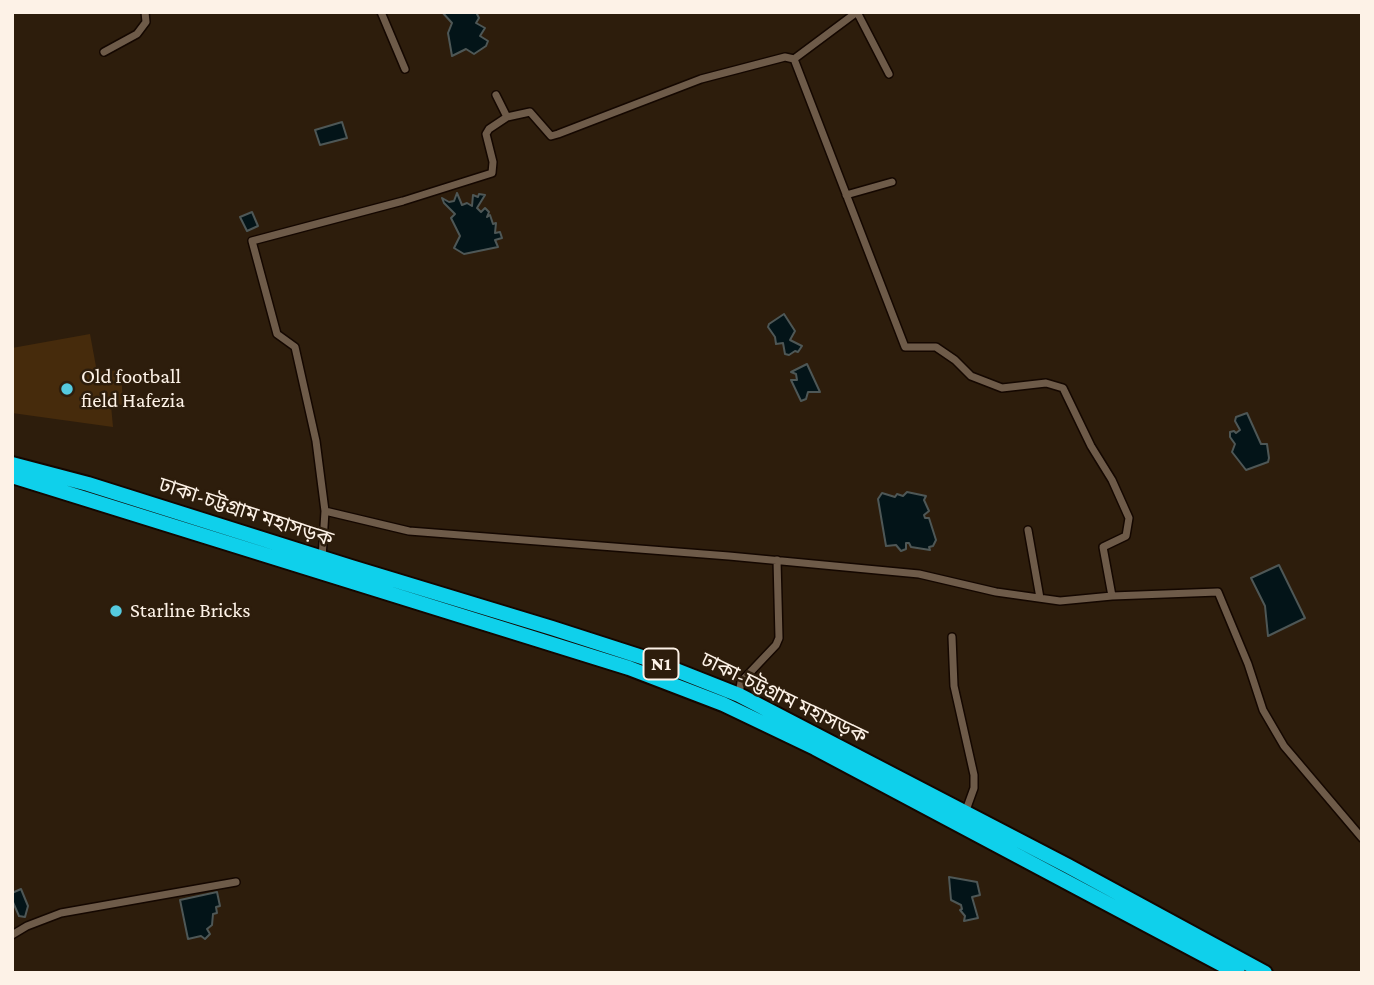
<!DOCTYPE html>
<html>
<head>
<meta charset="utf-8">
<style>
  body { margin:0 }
  #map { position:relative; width:1374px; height:985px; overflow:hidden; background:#2d1d0c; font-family:"Crimson Pro",serif }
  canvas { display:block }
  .frame { position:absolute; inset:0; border:14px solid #fdf2e7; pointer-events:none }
</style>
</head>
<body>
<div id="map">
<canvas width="1374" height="985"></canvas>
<div class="frame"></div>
</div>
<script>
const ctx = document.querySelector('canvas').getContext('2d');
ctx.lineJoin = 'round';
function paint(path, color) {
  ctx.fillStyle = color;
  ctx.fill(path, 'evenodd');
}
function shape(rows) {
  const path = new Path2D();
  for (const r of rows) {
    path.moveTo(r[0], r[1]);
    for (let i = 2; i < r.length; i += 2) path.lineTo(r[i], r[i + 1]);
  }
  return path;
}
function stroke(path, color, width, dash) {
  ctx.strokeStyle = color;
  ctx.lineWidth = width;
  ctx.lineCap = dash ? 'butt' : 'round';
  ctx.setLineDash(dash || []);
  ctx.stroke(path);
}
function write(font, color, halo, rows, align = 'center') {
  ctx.font = font + ' "Crimson Pro","Noto Sans Bengali",serif';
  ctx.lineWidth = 5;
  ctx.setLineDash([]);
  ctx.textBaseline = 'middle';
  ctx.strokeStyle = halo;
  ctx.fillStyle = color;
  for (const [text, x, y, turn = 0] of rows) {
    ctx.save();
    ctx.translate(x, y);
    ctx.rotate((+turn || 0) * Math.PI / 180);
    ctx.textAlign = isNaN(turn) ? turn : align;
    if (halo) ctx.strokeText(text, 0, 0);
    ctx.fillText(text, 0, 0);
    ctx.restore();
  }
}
const green = shape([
  [90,334,97,372,121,370,123,405,111,405,113,427,12,413,12,348]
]);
const water = shape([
  [442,12,476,12,479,18,476,23,485,28,480,36,488,41,486,46,474,54,466,49,452,56,448,33,452,23,442,12],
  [342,122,347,138,320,145,315,130,342,122],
  [457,193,462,205,467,203,472,206,473,195,478,197,479,194,485,195,477,208,481,212,485,208,489,212,487,217,490,215,493,224,496,223,495,233,500,232,502,238,495,240,498,247,464,254,454,248,460,236,451,218,455,214,444,203,442,198,449,202,454,201,457,193],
  [252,212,258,226,247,231,240,217,252,212],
  [784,314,795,331,790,340,802,346,798,352,795,351,789,355,785,354,783,343,776,344,775,337,768,327,769,324,784,314],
  [807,364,820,392,808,392,806,399,801,401,791,380,797,380,796,374,791,372,807,364],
  [1247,413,1261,444,1267,444,1269,458,1268,462,1246,470,1232,452,1235,444,1230,437,1230,432,1234,431,1236,433,1240,430,1235,421,1236,417,1247,413],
  [907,492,926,496,924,500,929,511,924,515,925,518,929,518,936,540,933,546,929,547,930,550,911,547,909,543,906,543,906,549,901,551,896,545,886,546,878,499,882,493,895,497,897,494,903,496,907,492],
  [1279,565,1305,618,1268,636,1265,606,1251,578,1279,565],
  [949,877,977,882,980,895,972,897,978,918,964,921,965,916,960,910,962,909,961,905,951,900,949,877],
  [21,889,28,906,25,917,19,916,12,900,12,893,21,889],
  [217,892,220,906,216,907,217,913,213,914,212,925,207,929,210,934,205,939,201,936,188,939,180,900,217,892]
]);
const street = shape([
  [381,12,405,69],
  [857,12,794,59,905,347,936,347,955,360,971,376,1002,388,1046,383,1063,388,1091,446,1112,480,1129,518,1126,536,1103,547,1112,596],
  [857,12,889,74],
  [104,52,137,34,146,22,145,12],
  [496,95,507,117],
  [846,195,892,182],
  [325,511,409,531,729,556,919,574,996,592,1060,601,1112,596,1218,592,1248,664,1263,710,1284,746,1362,838],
  [1028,530,1040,598],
  [322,558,325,511,316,441,295,347,277,334,252,241,403,201,492,173,493,162,486,134,489,129,507,117,530,112,551,136,558,134,701,79,785,57,794,59],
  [952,637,954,686,974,775,974,788,965,813],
  [739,694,741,682,776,645,779,638,777,560],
  [12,935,27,926,61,913,236,882]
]);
const highway = shape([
  [12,464,88,484,351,567,552,628,648,659,739,695,1068,866,1265,973],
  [12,476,629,668,723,704,815,748,1238,973]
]);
const markers = [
  [67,389,7,"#55cadf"],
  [116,611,7,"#55cadf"]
];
const shields = [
  [661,664,35]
];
const shieldNames = [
  ["N1",661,664]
];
const poiNames = [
  ["Old football",81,377],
  ["field Hafezia",81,401],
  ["Starline Bricks",130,611]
];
const streetNames = [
  ["ঢাকা-চট্টগ্রাম মহাসড়ক",246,512,18],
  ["ঢাকা-চট্টগ্রাম মহাসড়ক",784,698,26]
];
paint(green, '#462b0c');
paint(water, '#031418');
stroke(water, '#4e5756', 2);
stroke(street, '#140700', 10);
stroke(highway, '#140700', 18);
stroke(street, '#6e5b49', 7);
stroke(highway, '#0fd0eb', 14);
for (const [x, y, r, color] of markers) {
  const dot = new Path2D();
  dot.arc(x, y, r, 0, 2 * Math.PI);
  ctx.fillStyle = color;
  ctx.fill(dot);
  stroke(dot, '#2d1d0c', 2.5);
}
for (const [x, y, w] of shields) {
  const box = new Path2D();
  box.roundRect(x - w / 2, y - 15.5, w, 31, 5);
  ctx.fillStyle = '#2d1d0c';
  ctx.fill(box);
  stroke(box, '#fdf2e7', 2);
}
write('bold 19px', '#fdf2e7', null, shieldNames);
write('21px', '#fdf2e7', '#2d1d0c', poiNames, 'left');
write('21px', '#fdf2e7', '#2d1d0c', streetNames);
</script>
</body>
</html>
